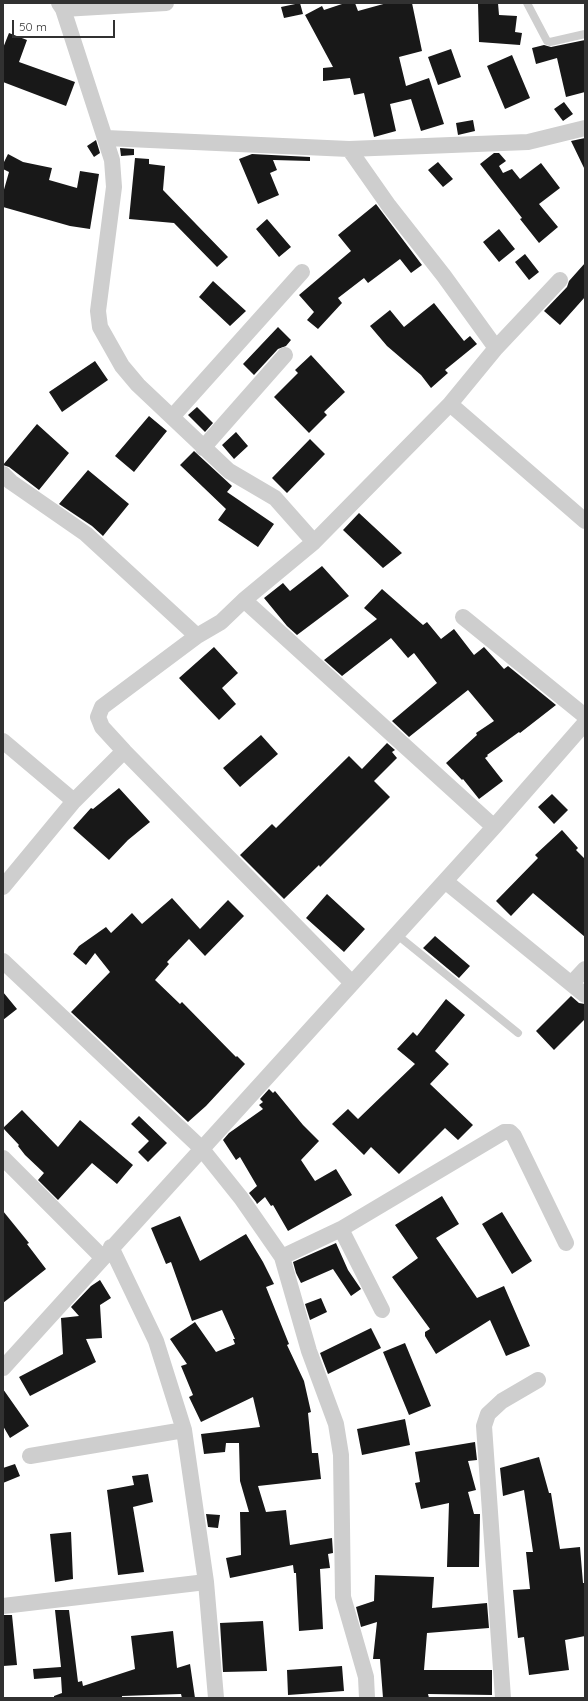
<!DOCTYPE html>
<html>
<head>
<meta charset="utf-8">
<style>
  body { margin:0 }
  #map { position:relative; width:588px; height:1701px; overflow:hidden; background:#fff; font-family:Quicksand,sans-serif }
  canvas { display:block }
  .frame { position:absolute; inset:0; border:4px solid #313131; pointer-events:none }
  .scale { position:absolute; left:12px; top:20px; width:103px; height:18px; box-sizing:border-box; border:2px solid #313131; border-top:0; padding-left:5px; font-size:12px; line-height:14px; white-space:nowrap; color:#313131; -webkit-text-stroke:3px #fff; paint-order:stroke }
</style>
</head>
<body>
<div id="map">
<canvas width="588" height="1701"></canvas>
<div class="frame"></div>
<div class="scale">50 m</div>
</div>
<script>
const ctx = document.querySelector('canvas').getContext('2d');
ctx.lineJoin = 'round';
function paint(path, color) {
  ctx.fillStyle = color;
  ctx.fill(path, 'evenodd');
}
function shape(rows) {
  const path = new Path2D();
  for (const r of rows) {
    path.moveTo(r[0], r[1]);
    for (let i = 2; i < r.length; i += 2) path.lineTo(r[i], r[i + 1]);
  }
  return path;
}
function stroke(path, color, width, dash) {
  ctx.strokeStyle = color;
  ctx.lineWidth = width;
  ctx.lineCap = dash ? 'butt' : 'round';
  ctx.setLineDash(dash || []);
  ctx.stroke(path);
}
const building = shape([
  [300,3,303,14,284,18,281,7],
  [345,3,355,3,358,11,387,3,412,3,422,51,399,57,406,86,429,78,444,124,421,131,411,99,390,104,396,131,374,137,364,93,354,95,350,78,323,81,323,68,333,67,305,15,322,6,324,10],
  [478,3,498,3,499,15,517,16,515,32,522,33,520,45,479,42],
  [9,33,27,40,19,62,75,82,66,106,3,82,3,48],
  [585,40,585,92,566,97,557,58,536,64,532,48,544,45,551,47],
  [451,49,461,77,438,85,428,57],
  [512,55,530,98,505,109,487,66],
  [564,102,573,114,563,121,554,109],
  [473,120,475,131,458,135,456,123],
  [585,138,585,170,571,141],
  [96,140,100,153,94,157,87,146],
  [120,148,134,149,134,155,121,156],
  [494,153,499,153,506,161,499,166,503,173,512,169,520,179,541,163,560,188,539,204,558,227,539,243,520,219,522,218,480,164],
  [8,154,23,162,52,168,49,180,77,188,80,171,99,174,90,229,70,226,3,207,3,193,9,172,3,169,3,164],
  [252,154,310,157,310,161,273,160,277,170,270,173,279,195,258,204,239,159],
  [135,158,149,159,149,164,165,166,163,190,228,257,217,267,174,223,129,219],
  [438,162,453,179,443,187,428,170],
  [376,204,422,265,411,273,400,259,368,283,364,278,338,298,342,303,318,329,307,320,314,312,299,295,351,251,338,235],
  [267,219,291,247,279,257,256,229],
  [499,229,515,249,499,262,483,242],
  [525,254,539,272,529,280,515,262],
  [585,263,585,297,560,325,544,311,567,287,569,281],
  [213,281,246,311,230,326,199,297],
  [434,303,464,341,470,336,477,344,445,370,448,373,431,388,421,375,387,346,370,326,390,310,404,327],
  [278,327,291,340,286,346,278,349,254,375,243,364],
  [311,355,345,392,324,412,327,415,309,433,274,397,298,373,295,370],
  [95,361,108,380,62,412,49,392],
  [197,407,213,423,205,432,188,415],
  [149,416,167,431,134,472,115,456],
  [37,424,69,453,39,490,9,467,3,465],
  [236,432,248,446,234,459,222,445],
  [310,439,325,454,287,493,272,478],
  [194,451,232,486,227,492,274,524,258,547,218,520,226,509,180,465],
  [88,470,129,504,103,536,92,526,59,504],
  [359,513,402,553,383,568,343,530],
  [322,566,349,596,297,635,287,626,264,598,283,583,290,591],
  [382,589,423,625,427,622,441,639,454,629,474,655,484,647,504,669,508,666,556,705,520,733,519,732,487,755,488,756,485,758,503,781,479,799,463,779,462,780,446,763,477,735,476,733,494,721,468,690,409,737,392,721,437,683,414,653,408,658,391,638,342,676,324,660,377,619,364,608],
  [214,647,238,673,222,688,236,704,219,720,179,678],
  [261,735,278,754,240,787,223,768],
  [387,743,395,750,392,752,397,758,374,781,390,797,320,867,319,865,284,899,240,855,272,824,276,828,349,756,362,769],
  [119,788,150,822,128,840,109,860,73,828,91,808,93,809],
  [552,794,568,810,554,824,538,807],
  [562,830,578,848,576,850,585,859,585,937,533,893,511,916,496,901,538,858,535,855],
  [327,894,365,929,344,952,306,918],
  [172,898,200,929,228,900,244,916,205,956,189,939,167,962,169,964,155,980,180,1004,182,1002,236,1057,237,1056,245,1064,206,1106,188,1122,71,1012,110,972,95,953,86,965,73,954,79,946,106,927,111,933,132,913,142,924],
  [435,936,470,966,459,978,423,948],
  [3,992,17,1009,3,1020],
  [571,996,579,1003,585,1004,585,1019,554,1050,536,1031],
  [446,999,465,1015,435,1051,449,1064,430,1084,473,1125,458,1140,445,1128,399,1174,371,1147,364,1155,332,1124,348,1109,358,1119,415,1064,397,1049,413,1032,417,1036],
  [269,1089,273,1093,275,1091,303,1125,319,1141,301,1160,315,1181,336,1169,352,1195,288,1231,273,1205,271,1206,265,1197,257,1204,256,1202,249,1193,257,1186,240,1157,236,1160,223,1140,229,1133,263,1109,259,1105,263,1102,260,1099],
  [22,1110,58,1147,80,1120,133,1165,117,1184,92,1163,58,1200,38,1180,44,1173,25,1155,18,1146,19,1145,3,1128],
  [139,1116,167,1143,148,1162,138,1152,149,1141,131,1124],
  [442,1196,459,1224,436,1238,477,1298,504,1286,530,1346,506,1356,490,1320,436,1354,425,1336,425,1332,430,1329,392,1277,418,1258,395,1225],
  [3,1211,29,1243,27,1244,46,1269,3,1303],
  [502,1212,532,1261,512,1274,482,1224],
  [180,1216,200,1261,246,1234,263,1262,274,1284,266,1287,289,1344,287,1345,304,1381,311,1412,308,1413,312,1453,318,1453,321,1479,258,1486,266,1512,286,1510,290,1545,332,1538,333,1553,328,1554,330,1568,320,1569,323,1629,299,1631,296,1573,294,1573,293,1565,230,1578,226,1558,241,1555,240,1512,249,1512,240,1481,239,1443,226,1443,225,1452,204,1454,201,1434,260,1427,253,1397,201,1422,189,1397,193,1395,181,1366,187,1364,170,1339,195,1322,216,1352,235,1344,233,1339,235,1339,222,1310,192,1321,171,1262,166,1264,151,1228],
  [336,1243,348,1270,361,1289,351,1296,333,1269,301,1283,296,1273,293,1262],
  [100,1280,111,1298,100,1305,102,1338,86,1339,96,1362,30,1396,19,1377,63,1354,61,1318,79,1316,71,1307,91,1286],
  [321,1298,327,1312,310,1320,305,1304],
  [371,1328,381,1348,328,1374,320,1353],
  [405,1343,431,1406,409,1415,383,1352],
  [3,1389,29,1426,10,1438,3,1426],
  [405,1419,410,1445,362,1455,357,1429],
  [475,1442,477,1460,468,1461,476,1490,468,1492,474,1514,480,1514,479,1567,447,1567,449,1503,421,1509,415,1483,420,1482,415,1452],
  [539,1457,549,1493,551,1493,560,1549,580,1547,583,1583,585,1583,585,1636,565,1640,569,1670,529,1675,524,1637,518,1638,513,1590,530,1589,526,1552,533,1552,524,1490,503,1496,500,1468],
  [15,1464,20,1476,3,1483,3,1468],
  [148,1474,153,1502,133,1507,144,1572,118,1575,107,1490,134,1485,132,1476],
  [206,1514,220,1515,218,1528,208,1527],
  [71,1532,73,1579,55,1582,50,1534],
  [375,1575,434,1577,432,1608,487,1603,489,1628,427,1633,424,1670,492,1670,492,1695,428,1694,429,1698,383,1698,380,1659,373,1659,377,1622,361,1627,356,1607,374,1601],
  [55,1610,69,1610,78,1682,82,1681,83,1686,135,1669,131,1636,173,1631,177,1668,190,1664,195,1698,182,1698,181,1694,122,1696,122,1698,54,1698,54,1696,62,1693,61,1677,34,1679,33,1669,61,1667],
  [3,1615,12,1615,17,1665,3,1666],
  [263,1621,267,1671,223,1672,220,1623],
  [342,1666,344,1691,288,1695,287,1670]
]);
const lane = shape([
  [527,3,547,41,550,42,585,34],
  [396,934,518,1033]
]);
const street = shape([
  [63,9,166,3],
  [106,138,349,149,528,142,585,128],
  [349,149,389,206,444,276,496,348],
  [450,404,585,521],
  [172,417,302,272],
  [203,448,285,355],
  [3,474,11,482,86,534,197,636],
  [314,542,450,404,496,348,560,280],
  [244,600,494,827],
  [463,617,585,716],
  [3,741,74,801],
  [124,751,352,983],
  [445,881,585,995],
  [3,887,74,801,124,751,102,727,98,717,102,707,197,636,221,622,244,600,314,542,275,498,229,471,138,385,122,366,100,327,98,311,114,187,112,160,63,9,59,3],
  [3,961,201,1148,241,1198,282,1257,309,1351,336,1424,341,1455,343,1597,366,1677,367,1698],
  [572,983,585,969],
  [3,1158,102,1257],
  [341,1229,382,1310],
  [111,1247,156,1341,184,1430,206,1582,216,1698],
  [282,1257,341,1229,504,1132,510,1132,514,1136,566,1243],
  [3,1368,494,827,585,723],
  [30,1456,184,1430],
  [3,1606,206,1582],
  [503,1698,484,1426,488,1414,502,1401,538,1380]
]);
paint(building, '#181818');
stroke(lane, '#cecece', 8);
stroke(street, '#cecece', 16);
</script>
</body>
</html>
